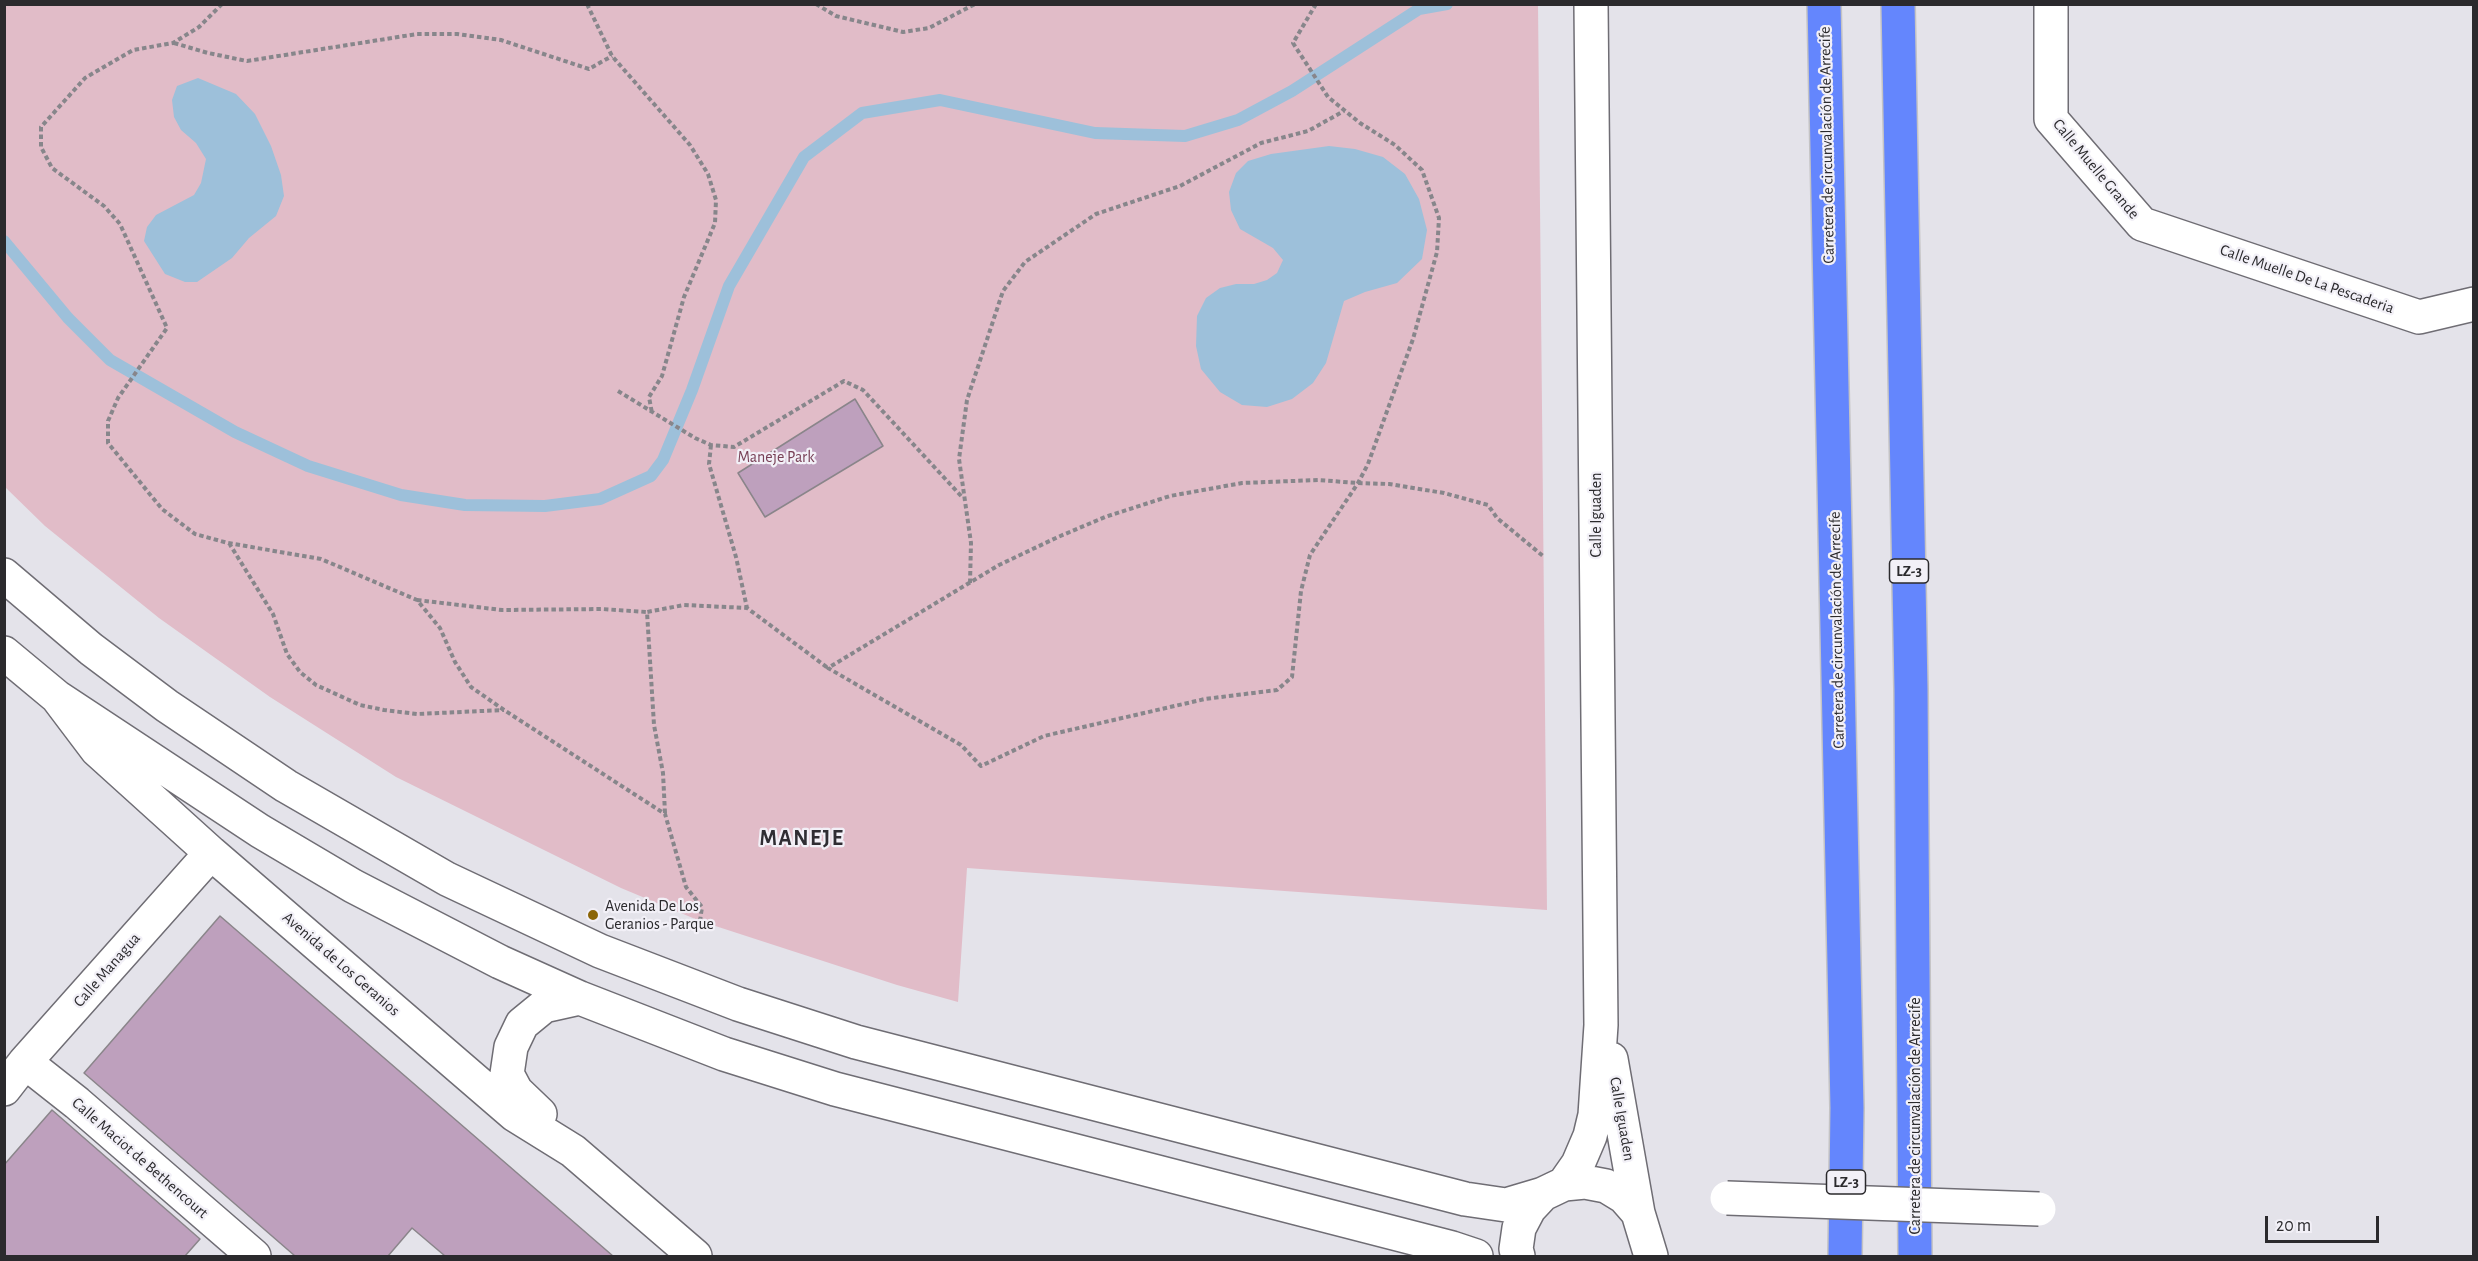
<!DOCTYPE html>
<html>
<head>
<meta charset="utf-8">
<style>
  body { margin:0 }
  #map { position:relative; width:2478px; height:1261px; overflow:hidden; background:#e4e3ea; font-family:"Alegreya Sans",sans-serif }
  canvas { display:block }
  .frame { position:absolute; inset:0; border:6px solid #2b2a2d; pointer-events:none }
  .scale { position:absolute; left:2265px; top:1216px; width:114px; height:27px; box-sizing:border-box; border:3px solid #2b2a2d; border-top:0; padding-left:8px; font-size:18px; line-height:21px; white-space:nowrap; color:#2b2a2d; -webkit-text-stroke:4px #f2f0f7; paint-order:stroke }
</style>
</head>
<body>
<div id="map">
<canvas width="2478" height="1261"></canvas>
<div class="frame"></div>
<div class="scale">20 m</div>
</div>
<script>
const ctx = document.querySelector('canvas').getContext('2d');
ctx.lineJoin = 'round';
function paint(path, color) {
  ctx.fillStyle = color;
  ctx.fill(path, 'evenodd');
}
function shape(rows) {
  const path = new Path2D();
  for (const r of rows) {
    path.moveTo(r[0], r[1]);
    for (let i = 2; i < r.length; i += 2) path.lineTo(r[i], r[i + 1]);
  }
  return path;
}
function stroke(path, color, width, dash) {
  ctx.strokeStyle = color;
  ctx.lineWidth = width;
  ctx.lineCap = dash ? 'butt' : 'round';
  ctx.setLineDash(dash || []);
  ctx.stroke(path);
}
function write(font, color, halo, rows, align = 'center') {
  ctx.font = font + ' "Alegreya Sans",sans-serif';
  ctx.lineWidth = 4.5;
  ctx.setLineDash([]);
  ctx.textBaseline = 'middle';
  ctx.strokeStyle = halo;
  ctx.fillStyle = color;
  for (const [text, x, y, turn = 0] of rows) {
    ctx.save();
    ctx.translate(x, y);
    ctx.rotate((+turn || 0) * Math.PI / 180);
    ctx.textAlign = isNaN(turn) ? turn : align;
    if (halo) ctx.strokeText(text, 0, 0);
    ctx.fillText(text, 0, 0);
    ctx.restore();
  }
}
const green = shape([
  [4,5,1538,5,1547,910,967,868,958,1002,897,985,700,921,621,888,396,777,270,697,159,618,45,526,5,487]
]);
const water = shape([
  [198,78,236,94,255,114,271,146,281,175,284,196,276,216,249,238,232,258,197,282,185,282,165,274,144,241,147,227,156,215,194,195,201,183,206,159,196,143,181,130,174,117,172,100,177,86],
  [1329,146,1355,149,1383,157,1405,174,1419,199,1427,230,1422,259,1397,283,1365,292,1344,301,1326,363,1313,383,1292,399,1267,407,1242,405,1220,392,1201,369,1196,346,1197,316,1206,298,1220,288,1236,284,1254,284,1267,280,1277,273,1283,260,1273,248,1240,229,1231,210,1229,192,1236,173,1248,161,1271,154]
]);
const stream = shape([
  [4,241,68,318,110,360,235,432,308,466,401,495,465,505,545,506,600,499,651,476,663,460,692,390,729,286,804,157,862,113,940,100,1095,133,1185,136,1238,120,1292,91,1419,9,1447,4]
]);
const building = shape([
  [855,399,883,446,765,517,738,473,855,399],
  [220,916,613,1256,445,1256,412,1228,388,1256,295,1256,84,1073,220,916],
  [52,1110,200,1239,185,1256,4,1256,4,1165,52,1110]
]);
const path = shape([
  [222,4,199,27,173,43,133,50,85,78,41,127,41,147,52,168,104,206,120,224,167,328,118,398,108,421,108,443,162,509,195,534,228,543,321,559,417,600,440,628,455,662,471,687,504,710,665,814,686,887,702,907,700,921],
  [587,4,612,56,690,145,708,174,716,200,715,223,684,297,662,376,649,397,652,413],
  [816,4,836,16,903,32,929,28,975,4],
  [1316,4,1293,43,1328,97,1360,123,1395,145,1422,170,1439,218,1437,252,1413,339,1368,464,1358,483,1310,555,1301,591,1292,677,1277,690,1205,699,1044,736,981,766,961,745,828,668,999,565,1058,537,1105,517,1170,496,1242,483,1318,480,1358,483,1389,484,1444,493,1488,505,1497,518,1543,556],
  [174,43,208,53,247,61,417,34,457,34,501,40,589,69,612,56],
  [618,391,695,438,711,445,734,447,844,381,863,390,962,497],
  [711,445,709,464,736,557,747,608],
  [229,543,273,614,287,654,300,672,316,685,360,705,384,710,417,714,504,710],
  [970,583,971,543,959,459,967,400,1003,291,1025,262,1096,214,1180,186,1261,143,1308,131,1344,111],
  [417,600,502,610,602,609,647,612],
  [665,813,663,773,654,725,647,612,684,605,747,608,828,668]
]);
const minor = shape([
  [2051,4,2051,119,2142,224,2419,317,2474,304],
  [4,575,91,649,167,706,286,786,447,879,600,951,738,1004,856,1042,1465,1199,1506,1205,1543,1194,1564,1184,1585,1182,1606,1186,1624,1197,1638,1213,1651,1256],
  [4,653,57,697,97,750,211,853,515,1115,573,1151,695,1256],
  [57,697,260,831,353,886,500,962,580,998,724,1054,835,1089,1452,1248,1476,1256],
  [1611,1059,1638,1213],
  [25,1062,77,1103,254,1256],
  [4,1089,25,1062,211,853],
  [540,1114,516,1091,507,1074,511,1047,522,1024,544,1006,580,998],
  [1564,1184,1578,1164,1590,1136,1595,1115,1601,1025,1591,4],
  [1518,1256,1516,1249,1519,1228,1529,1209,1543,1194]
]);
const highway = shape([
  [1824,4,1847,1108,1845,1256],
  [1898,4,1911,689,1915,1256]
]);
const minorBridge = shape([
  [1727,1198,2039,1209]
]);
const markers = [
  [593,915,6,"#8b6506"]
];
const shields = [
  [1909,571,39],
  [1846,1182,39]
];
const shieldNames = [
  ["LZ-3",1909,571],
  ["LZ-3",1846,1182]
];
const streetNames = [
  ["Carretera de circunvalación de Arrecife",1827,145,-91],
  ["Calle Muelle Grande",2096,169,50],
  ["Calle Muelle De La Pescaderia",2307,279,19],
  ["Calle Iguaden",1596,515,-90],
  ["Carretera de circunvalación de Arrecife",1837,630,-91],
  ["Avenida de Los Geranios",341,964,41],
  ["Calle Managua",107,970,-49],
  ["Carretera de circunvalación de Arrecife",1915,1116,-90],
  ["Calle Iguaden",1622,1119,80],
  ["Calle Maciot de Bethencourt",140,1158,41]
];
const parkNames = [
  ["Maneje Park",776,457]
];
const poiNames = [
  ["Avenida De Los",605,906],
  ["Geranios - Parque",605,924]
];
const districtNames = [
  ["MANEJE",802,838]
];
paint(green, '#e1bcc8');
paint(water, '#9dc0da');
stroke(stream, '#9dc0da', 12);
paint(building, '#bea0bd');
stroke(building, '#8a858a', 1.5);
stroke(minor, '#6f6d74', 36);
stroke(highway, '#c4c3c4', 36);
stroke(path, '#87868b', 4, [4.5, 3]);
stroke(minor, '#fff', 33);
stroke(highway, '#6486fd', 33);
stroke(minorBridge, '#6f6d74', 36, []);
stroke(minorBridge, '#fff', 33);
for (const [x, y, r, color] of markers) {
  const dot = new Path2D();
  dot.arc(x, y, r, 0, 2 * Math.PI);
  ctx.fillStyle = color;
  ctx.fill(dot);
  stroke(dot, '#f2f0f7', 2);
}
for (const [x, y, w] of shields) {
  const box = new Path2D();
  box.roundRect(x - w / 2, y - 12, w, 24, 4.5);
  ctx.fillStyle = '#f2f0f7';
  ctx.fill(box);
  stroke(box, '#2b2a2d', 1.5);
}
write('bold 15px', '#2b2a2d', null, shieldNames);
write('16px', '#2b2a2d', '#f2f0f7', streetNames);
write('16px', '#784056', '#f2f0f7', parkNames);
write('16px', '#2b2a2d', '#f2f0f7', poiNames, 'left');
ctx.letterSpacing = '1.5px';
write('bold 22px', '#2f2d33', '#f2f0f7', districtNames);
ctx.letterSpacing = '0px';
</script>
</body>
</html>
